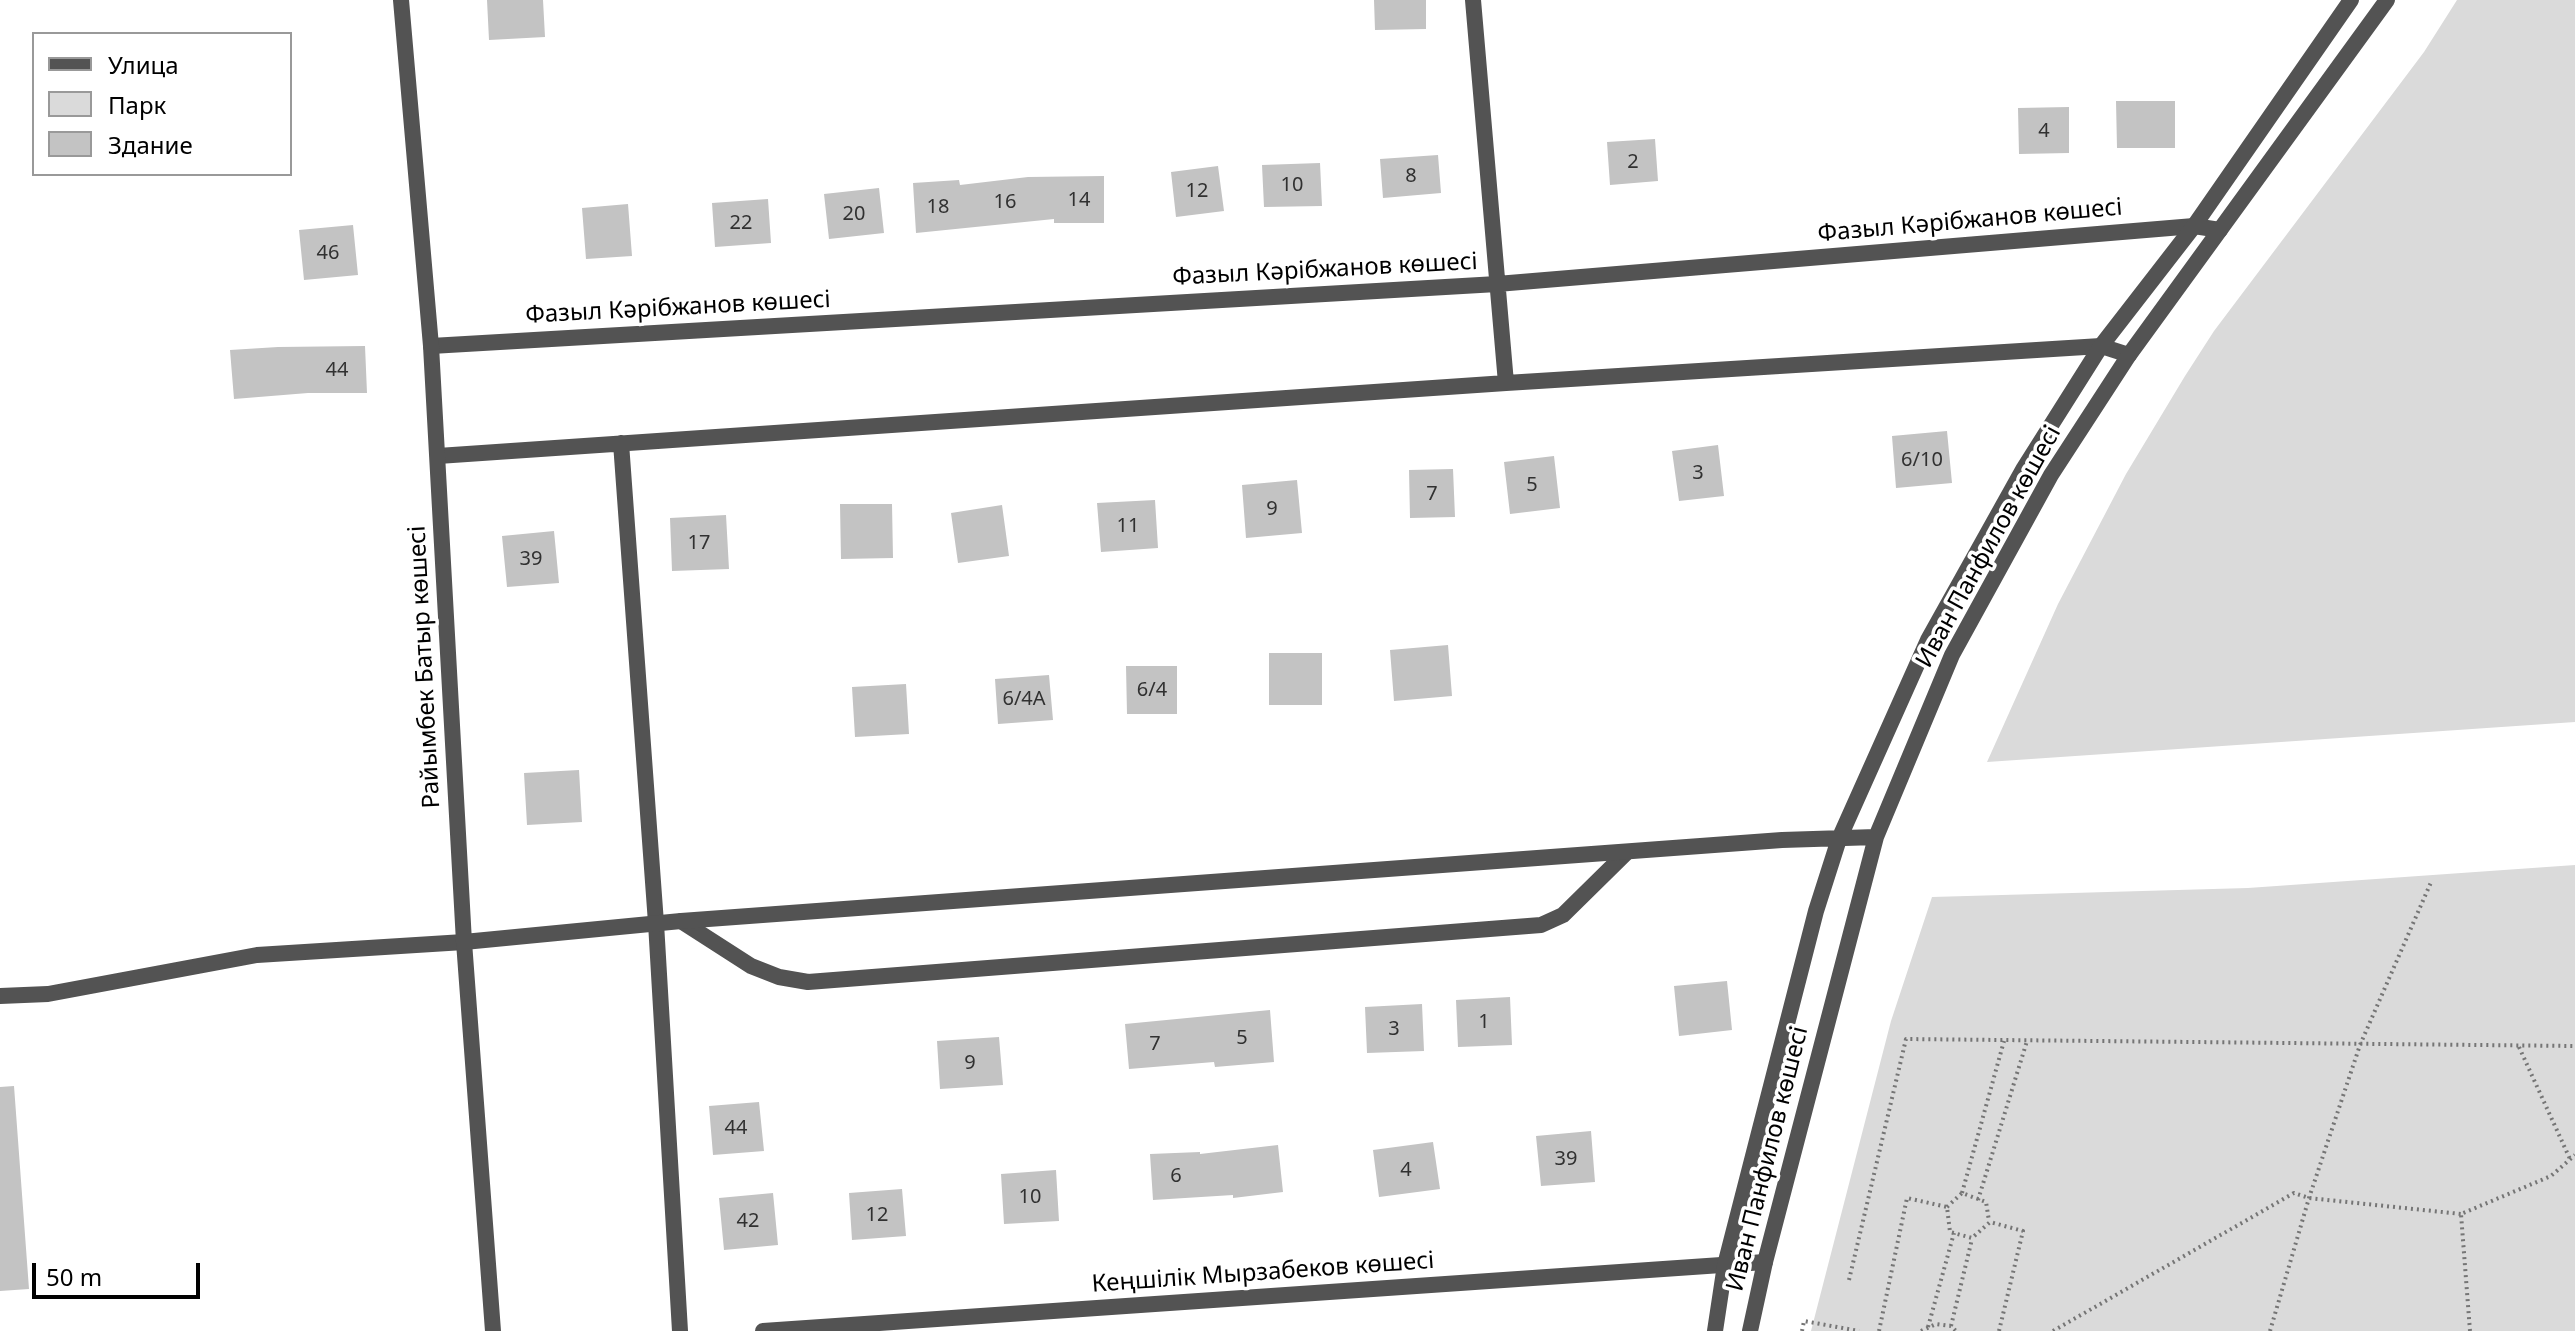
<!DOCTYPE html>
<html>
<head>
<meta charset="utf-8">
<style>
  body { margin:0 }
  #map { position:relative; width:2575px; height:1331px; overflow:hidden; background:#fff; font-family:"Noto Sans",sans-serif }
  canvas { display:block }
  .legend { position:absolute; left:32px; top:32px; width:260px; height:144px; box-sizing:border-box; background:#fff; border:2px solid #999; margin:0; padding:10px 14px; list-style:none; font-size:24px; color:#000 }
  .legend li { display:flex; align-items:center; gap:16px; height:40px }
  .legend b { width:40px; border:2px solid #999 }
  .scale { position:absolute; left:32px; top:1263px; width:168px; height:36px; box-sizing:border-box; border:4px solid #000; border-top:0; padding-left:10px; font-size:24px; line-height:28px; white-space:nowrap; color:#000; -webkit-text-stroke:6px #fff; paint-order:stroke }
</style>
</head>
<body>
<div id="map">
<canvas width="2575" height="1331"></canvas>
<ul class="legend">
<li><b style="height:10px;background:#535353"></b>Улица</li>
<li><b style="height:22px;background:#dadada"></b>Парк</li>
<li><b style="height:22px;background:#c3c3c3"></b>Здание</li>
</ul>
<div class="scale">50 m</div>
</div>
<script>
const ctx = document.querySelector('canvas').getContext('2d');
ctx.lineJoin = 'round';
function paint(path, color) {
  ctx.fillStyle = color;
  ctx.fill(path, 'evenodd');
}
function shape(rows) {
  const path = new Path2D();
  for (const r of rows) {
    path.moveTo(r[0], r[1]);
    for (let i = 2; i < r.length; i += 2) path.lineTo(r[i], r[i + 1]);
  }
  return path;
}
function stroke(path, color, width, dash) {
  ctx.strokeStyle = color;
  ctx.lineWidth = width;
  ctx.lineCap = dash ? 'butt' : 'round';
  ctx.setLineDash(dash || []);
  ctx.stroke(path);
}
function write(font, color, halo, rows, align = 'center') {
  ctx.font = font + ' "Noto Sans",sans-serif';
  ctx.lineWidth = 7;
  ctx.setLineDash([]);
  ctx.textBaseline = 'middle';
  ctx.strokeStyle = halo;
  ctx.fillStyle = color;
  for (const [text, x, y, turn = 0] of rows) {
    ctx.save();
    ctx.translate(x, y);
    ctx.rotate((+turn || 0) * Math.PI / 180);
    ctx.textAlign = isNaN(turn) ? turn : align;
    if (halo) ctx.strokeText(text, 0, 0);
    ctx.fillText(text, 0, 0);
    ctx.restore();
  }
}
const green = shape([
  [2457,0,2575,0,2575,722,1987,762,2058,604,2126,474,2185,376,2214,331,2424,52],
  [2575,865,2575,1331,1811,1331,1891,1021,1932,897,2248,888]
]);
const building = shape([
  [487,0,543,0,545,37,489,40],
  [1374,0,1426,0,1426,29,1375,30],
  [2116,101,2175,101,2175,148,2117,148],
  [2069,107,2069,153,2019,154,2018,108],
  [1655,139,1658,181,1610,185,1607,142],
  [1438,155,1441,193,1383,198,1380,159],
  [1320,163,1322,206,1264,207,1262,165],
  [1218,166,1224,211,1176,217,1171,172],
  [1104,176,1104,223,1054,223,1054,219,916,233,913,183,959,180,960,185,1028,177],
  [879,188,884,233,829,239,824,194],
  [768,199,771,243,715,247,712,203],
  [628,204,632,256,586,259,582,208],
  [353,225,358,275,304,280,299,230],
  [365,346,367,393,308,393,234,399,230,350,278,347],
  [1947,431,1952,483,1896,488,1892,436],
  [1718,445,1724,496,1679,501,1672,451],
  [1554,456,1560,508,1510,514,1504,462],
  [1453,469,1455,517,1410,518,1409,470],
  [1297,480,1302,533,1246,538,1242,485],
  [1155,500,1158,548,1101,552,1097,503],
  [840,504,892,504,893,558,841,559],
  [1002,505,1009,556,958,563,951,513],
  [726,515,729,569,672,571,670,518],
  [554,531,559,583,507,587,502,536],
  [1448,645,1452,696,1394,701,1390,650],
  [1269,653,1322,653,1322,705,1269,705],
  [1126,666,1177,666,1177,714,1127,714],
  [1049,675,1053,720,998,724,995,679],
  [906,684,909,734,855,737,852,687],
  [579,770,582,822,527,825,524,773],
  [1727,981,1732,1030,1679,1036,1674,986],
  [1510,997,1512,1045,1458,1047,1456,1000],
  [1422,1004,1424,1051,1367,1053,1365,1007],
  [1270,1010,1274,1062,1215,1067,1214,1062,1129,1069,1125,1024],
  [999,1037,1003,1085,940,1089,937,1041],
  [14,1086,29,1289,0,1291,0,1087],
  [759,1102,764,1151,713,1155,709,1106],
  [1591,1131,1595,1182,1541,1186,1536,1136],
  [1433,1142,1440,1189,1379,1197,1373,1150],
  [1278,1145,1283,1192,1233,1198,1233,1195,1153,1200,1150,1154,1200,1152,1200,1154],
  [1056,1170,1059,1221,1004,1224,1001,1174],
  [902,1189,906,1236,852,1240,849,1193],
  [773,1193,778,1245,724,1250,719,1198]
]);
const path = shape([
  [2519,1047,2570,1159],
  [1962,1193,2004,1041],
  [1978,1200,2027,1041],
  [1947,1207,1962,1193,1986,1202,1989,1221],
  [1849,1280,1906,1039,2575,1046],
  [1951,1326,1972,1239],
  [1928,1327,1954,1233],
  [1802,1331,1804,1321,1859,1331],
  [1879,1331,1907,1198,1947,1207,1950,1232,1972,1238,1990,1222,2023,1231,1999,1331],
  [1921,1331,1936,1324,1951,1326,1956,1331],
  [2053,1331,2294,1193,2309,1198,2461,1214],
  [2270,1331,2309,1198,2360,1045,2432,880],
  [2470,1331,2461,1214,2551,1176,2575,1155]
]);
const minor = shape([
  [1473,0,1506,383],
  [431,346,1497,284,2194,226,2220,230],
  [621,443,656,923,680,1331],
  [438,456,1506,383,2101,346,2129,355],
  [681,921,751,966,779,977,808,982,1541,925,1563,915,1627,852],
  [0,996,48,994,257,955,464,942],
  [763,1331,1765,1262]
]);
const tertiary = shape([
  [401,0,431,346,464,942,493,1331],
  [464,942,681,921,1782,840,1876,837],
  [1715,1331,1725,1265,1816,911,1839,839,1928,640,2024,468,2101,346,2194,226,2351,0],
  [1750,1331,1765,1262,1876,837,1952,655,2051,475,2129,355,2387,0]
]);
const numberNames = [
  ["4",2044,131],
  ["2",1633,162],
  ["8",1411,176],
  ["10",1292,185],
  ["12",1197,191],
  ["14",1079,200],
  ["16",1005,202],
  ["18",938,207],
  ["20",854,214],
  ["22",741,223],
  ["46",328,253],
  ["44",337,370],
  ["6/10",1922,460],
  ["3",1698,473],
  ["5",1532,485],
  ["7",1432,494],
  ["9",1272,509],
  ["11",1128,526],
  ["17",699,543],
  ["39",531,559],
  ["6/4",1152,690],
  ["6/4А",1024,699],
  ["1",1484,1022],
  ["3",1394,1029],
  ["5",1242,1038],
  ["7",1155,1044],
  ["9",970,1063],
  ["44",736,1128],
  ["39",1566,1159],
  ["4",1406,1170],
  ["6",1176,1176],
  ["10",1030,1197],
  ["12",877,1215],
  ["42",748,1221]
];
const streetNames = [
  ["Фазыл Кәрібжанов көшесі",1970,221,-5],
  ["Фазыл Кәрібжанов көшесі",1325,270,-3],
  ["Фазыл Кәрібжанов көшесі",678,308,-3],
  ["Иван Панфилов көшесі",1989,547,-61],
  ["Райымбек Батыр көшесі",425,667,-93],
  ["Иван Панфилов көшесі",1768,1159,-76],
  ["Кеңшілік Мырзабеков көшесі",1263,1273,-4]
];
paint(green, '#dadada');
paint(building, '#c3c3c3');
stroke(path, '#757575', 4, [2, 4]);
stroke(minor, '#535353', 16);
stroke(tertiary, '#535353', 16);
write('20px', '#313131', null, numberNames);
write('24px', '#000', '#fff', streetNames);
</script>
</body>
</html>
